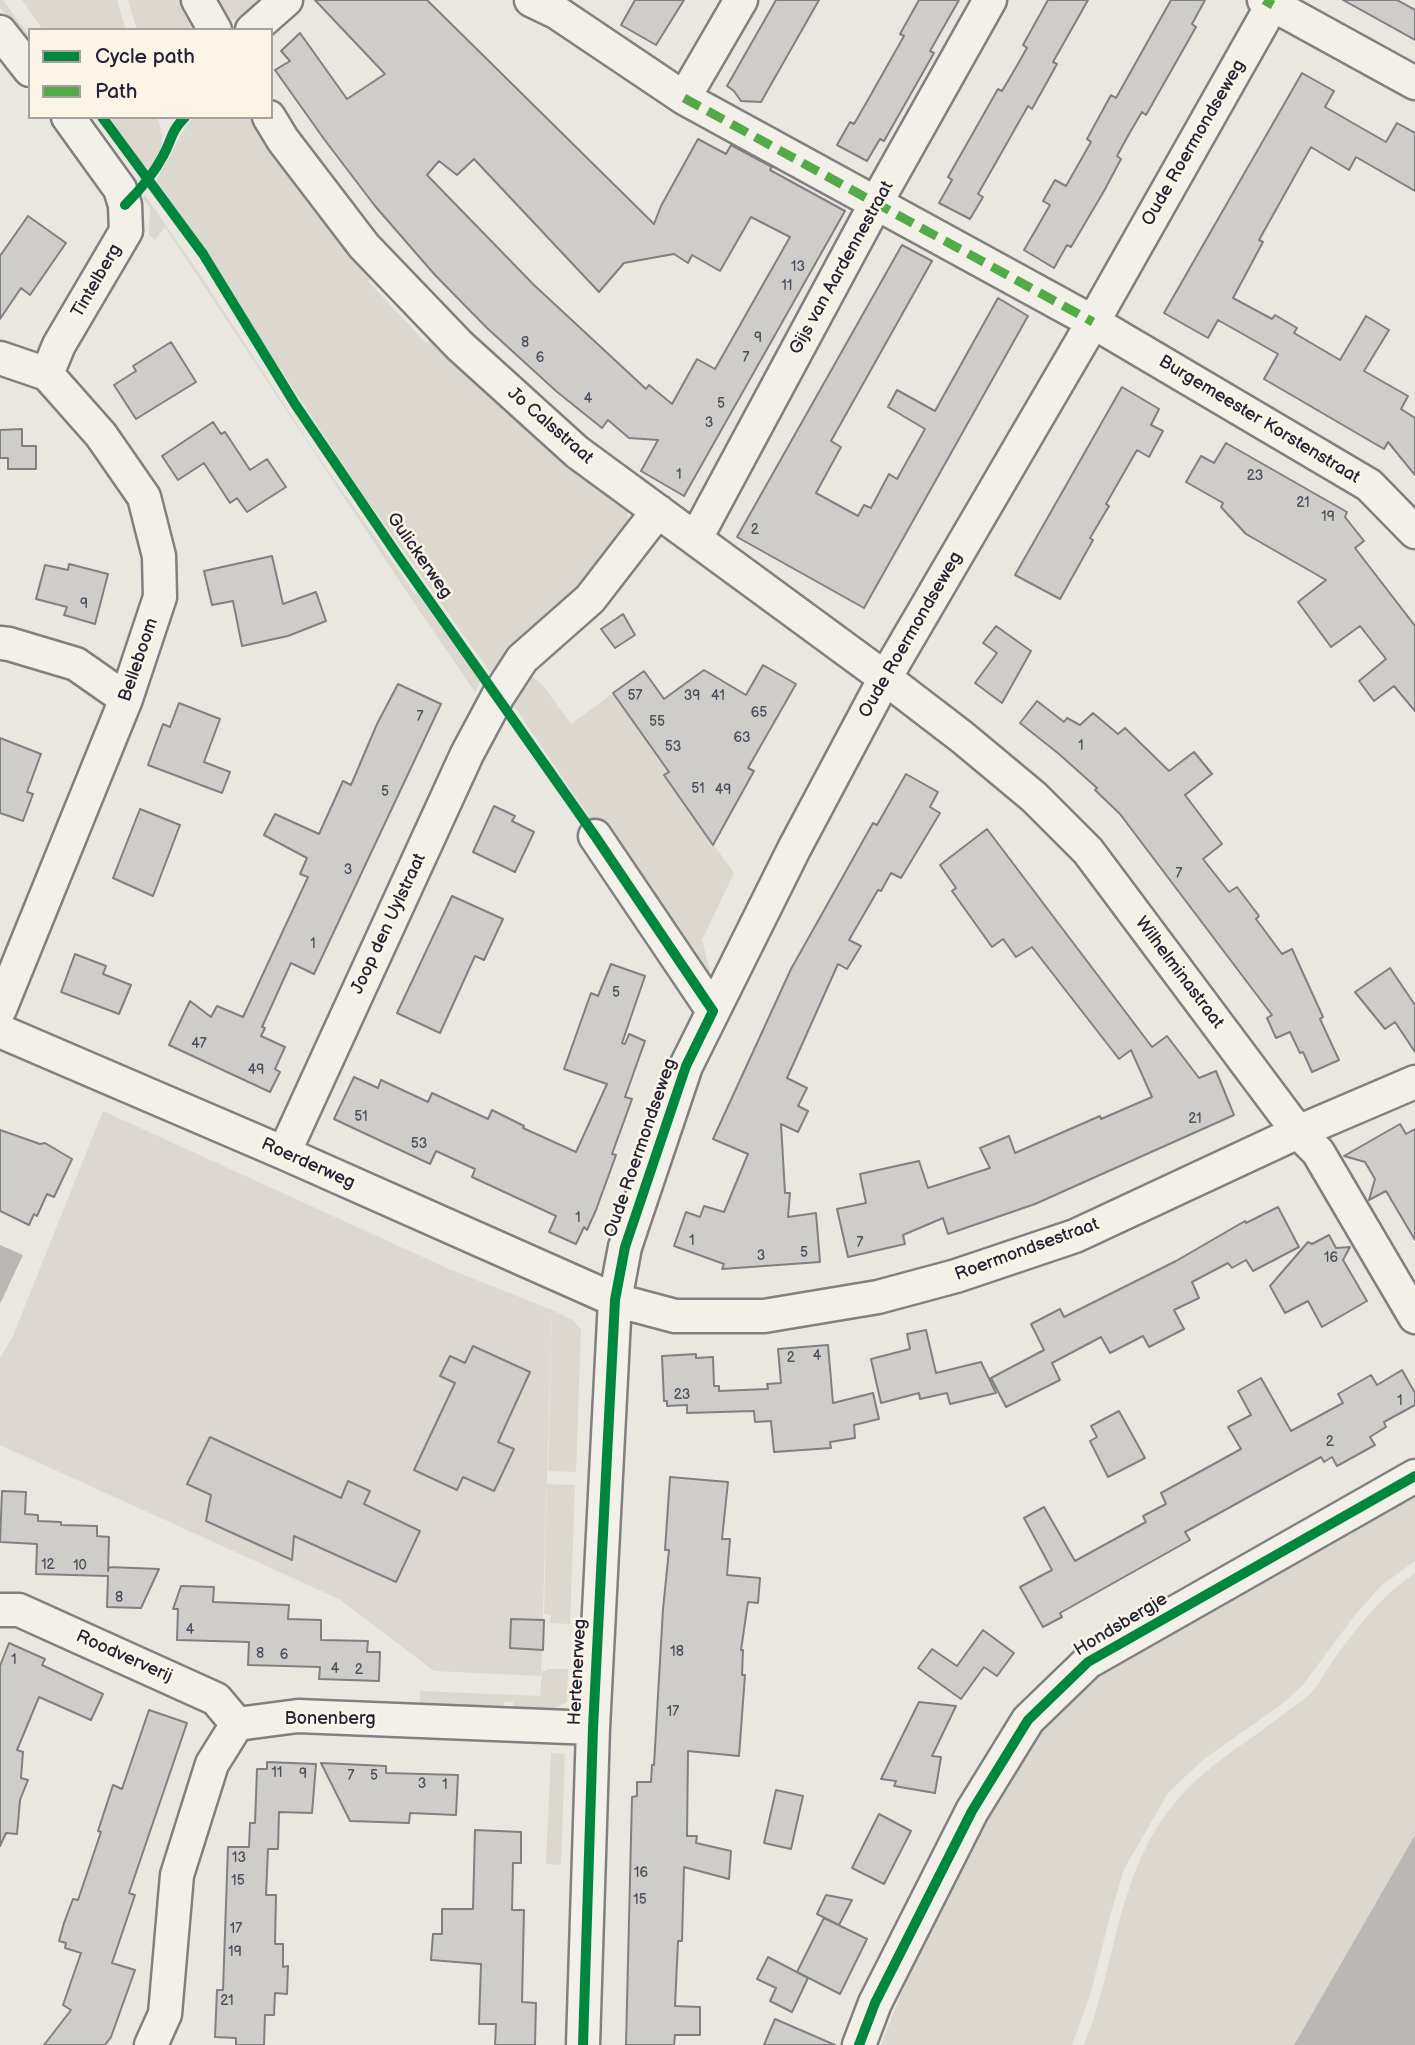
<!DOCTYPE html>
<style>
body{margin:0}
#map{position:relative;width:1415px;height:2045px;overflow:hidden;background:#eae7e0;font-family:"Balsamiq Sans",sans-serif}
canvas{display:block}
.legend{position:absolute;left:28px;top:28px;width:245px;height:91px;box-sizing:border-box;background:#fcf5e5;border:2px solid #a5a1a1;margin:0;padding:9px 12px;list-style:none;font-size:21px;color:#22223b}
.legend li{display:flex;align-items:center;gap:14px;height:35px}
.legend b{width:35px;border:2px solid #a5a1a1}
</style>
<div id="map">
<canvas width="1415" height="2045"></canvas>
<ul class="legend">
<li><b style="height:9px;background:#00873e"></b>Cycle path</li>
<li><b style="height:9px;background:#53aa46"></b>Path</li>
</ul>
</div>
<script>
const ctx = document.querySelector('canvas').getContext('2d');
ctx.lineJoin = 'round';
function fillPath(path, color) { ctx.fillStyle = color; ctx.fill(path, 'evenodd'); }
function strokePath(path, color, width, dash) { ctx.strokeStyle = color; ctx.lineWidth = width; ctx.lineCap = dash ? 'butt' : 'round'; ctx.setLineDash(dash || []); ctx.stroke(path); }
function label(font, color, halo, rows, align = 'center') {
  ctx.font = font + ' "Balsamiq Sans",sans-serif'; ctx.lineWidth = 5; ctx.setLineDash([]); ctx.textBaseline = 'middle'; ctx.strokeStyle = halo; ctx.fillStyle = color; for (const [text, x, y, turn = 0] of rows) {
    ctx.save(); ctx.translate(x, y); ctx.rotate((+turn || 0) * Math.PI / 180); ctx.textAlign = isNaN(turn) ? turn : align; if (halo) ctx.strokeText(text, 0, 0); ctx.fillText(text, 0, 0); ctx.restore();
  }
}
fillPath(new Path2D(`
 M103,1111L449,1269L552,1310L541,1676L434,1671L339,1599L0,1445V1358L13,1336Z`), '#dcd7d1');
fillPath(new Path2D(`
 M0,0H3L30,37V47L0,7Z
 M22,0H117L126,30H43Z
 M128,0H180L197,30H137Z
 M214,0H274L236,21L222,15Z
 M107,117H157C164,135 166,154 150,168L143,167Z
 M194,117H252L280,158L372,265L371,278L368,281L426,343L430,340H441L626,508L629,521L625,532L602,564L496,676L490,672L357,486L208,259L156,184C157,175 162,171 166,163C176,146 180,133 194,117Z
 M145,195L203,279L315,452L415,594L417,593L480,682L475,692L410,597L165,227L155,240L149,235L150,208L143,198Z
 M531,675L544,687L571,724L613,693L669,772L664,776L734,873L702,940L710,971L701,982L514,706Z
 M552,1310L573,1320L581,1330L576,1472L548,1471Z
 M547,1484L575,1485L570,1624L550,1623L551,1615L544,1614Z
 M1415,1495V1561L1382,1585L1355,1615L1302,1686L1282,1704L1204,1759L1168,1793L1124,1869L1110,1916L1091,1992L1072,2045H881L924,1935L1024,1744L1084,1679L1127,1651Z
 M1415,1573V1835L1294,2045H1084C1118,1961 1116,1870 1178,1799C1209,1763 1253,1739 1290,1709C1297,1704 1305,1699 1311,1693C1320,1683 1327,1669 1335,1658C1359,1625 1381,1596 1415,1573Z
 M547,1669H568L567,1702L551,1710L513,1708V1702H504V1708L420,1705V1691L540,1696L542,1671H547Z
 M551,1753L565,1754L561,1865L546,1864Z`), '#dcd8d0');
fillPath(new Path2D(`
 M0,1245L23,1255L0,1304Z
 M1415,1835V2045H1294Z`), '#bab7b5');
const building = new Path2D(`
 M315,0H427L654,224L661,206L698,139L726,154L731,145L772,167L770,170L845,211L684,496L641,471L658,440L629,438L608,420L602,428L556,391L487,328L435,275L375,206L324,139L275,70L290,61L281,51L300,33L347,99L385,74ZM474,159L599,292L624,263L657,257L674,254L688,263L692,255L720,271L751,217L790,237L715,369L697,359L672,404L649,385L646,389L534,285L427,175L439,161L457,175Z
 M635,0H684L656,45L621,25Z
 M776,0H819L761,102L741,101L734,91L727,86Z
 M919,0H959L930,51L934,53L884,141L880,139L867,161L837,145L850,122L854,124L869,98L904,36L900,34Z
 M1048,0H1088L1053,62L1057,64L1032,109L1028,106L978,194L983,197L970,219L939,203L952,180L948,177L998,89L1002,91L1015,69L1027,48L1023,45Z
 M1171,0H1205L1192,24L1196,27L1146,115L1142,112L1129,134L1117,156L1121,159L1104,191L1071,247L1067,245L1054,268L1024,250L1050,205L1043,201L1055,180L1066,186L1091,142L1087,139L1111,95L1116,98Z
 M1343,0H1397L1415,10V40Z
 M1302,73L1334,91L1325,107L1386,142L1397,123L1415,133V191L1356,157L1349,170L1311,147L1259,240L1263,242L1233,298L1272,319L1275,315L1297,328L1294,333L1340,360L1366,316L1389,330L1364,371L1408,396L1401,409L1415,418V475L1388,442L1384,449L1264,379L1278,354L1218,320L1208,338L1164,313Z
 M28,216L66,243L30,295L21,288L0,319V256Z
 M902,245L932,261L831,441L841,447L816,493L858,516L864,505L871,508L889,474L897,479L925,429L888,407L897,390L935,411L998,298L1028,316L864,608L737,537Z
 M171,342L196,382L136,419L114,385L136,371L133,366Z
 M1122,387L1159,409L1151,425L1163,431L1149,457L1137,450L1106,504L1109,506L1090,538L1093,540L1060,599L1015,575Z
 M213,422L221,434L225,432L250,470L267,459L286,487L247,512L237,498L230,503L204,463L178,480L162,456Z
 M22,429V446H36V469H8V458H0V430Z
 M1226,443L1347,512L1345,517L1364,541L1355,548L1415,626V711L1394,686L1374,701L1359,681L1386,659L1360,626L1331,647L1298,602L1326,580L1246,534L1221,507L1223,503L1186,482L1201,456L1214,463Z
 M272,556L283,604L316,592L326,621L288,636L242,646L233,601L212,605L204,571Z
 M69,564L108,574L95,624L64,615L67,607L36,599L45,565L68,570Z
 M623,614L635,635L615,648L601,629Z
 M996,626L1031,651L1002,703L975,683L997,653L983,643Z
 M763,665L796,684L748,768L754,771L713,845L664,775L669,772L613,693L644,671L664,699L704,670L746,695Z
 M398,684L441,704L314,974L291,963L262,1027L265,1028L261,1036L285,1047L275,1069L280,1072L270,1092L169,1045L190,1001L211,1017L217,1006L243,1017L308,877L300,874L307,858L264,835L275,814L319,834L343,781L351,785L377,724Z
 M1037,701L1064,722L1067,718L1080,725L1093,713L1118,734L1125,728L1169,771L1194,752L1212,774L1185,795L1222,844L1203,859L1229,892L1237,887L1259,916L1256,919L1282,954L1292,949L1323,1017L1320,1019L1339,1060L1312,1072L1303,1052L1300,1053L1290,1032L1276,1038L1267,1018L1272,1015L1120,814L1095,790L1097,788L1059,754L1020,723Z
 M179,703L220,719L204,762L230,772L222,793L148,765L163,724L170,727Z
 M0,738L41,754L27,792L33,794L23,821L0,813Z
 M906,774L938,792L930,807L940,813L901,878L891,873L881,891L878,890L849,940L861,946L847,969L838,964L787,1078L807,1088L798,1106L808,1111L798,1132L781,1124L785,1193H790L788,1217L816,1213L820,1262L722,1269L724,1264L674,1246L686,1212L700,1217L704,1206L724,1212L748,1154L713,1139L791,969L873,823L877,825Z
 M494,806L515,816L512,821L534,832L515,872L473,852Z
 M140,809L180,825L153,896L113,878Z
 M987,829L1152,1047L1167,1036L1199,1078L1216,1071L1234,1115L1035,1204L948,1234L943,1218L903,1235L905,1244L848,1257L837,1209L866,1203L860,1174L919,1161L928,1188L990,1168L980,1148L1009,1136L1015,1153L1100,1116L1101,1119L1152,1097L1131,1050L1119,1059L1032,947L1016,957L1003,939L992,947L952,891L956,888L940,865Z
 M452,896L503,919L484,960L475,956L440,1033L397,1013Z
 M75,954L106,966L103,974L131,985L119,1014L61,992Z
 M611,964L645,976L622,1043L625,1044L629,1034L645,1041L625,1097L632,1099L612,1154L616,1155L596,1210L587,1230L584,1227L576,1244L549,1232L556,1216L472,1177L475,1169L436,1151L430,1164L334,1119L354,1077L378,1088L381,1080L428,1102L432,1093L488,1119L492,1110L524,1126L523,1128L576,1152L607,1084L564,1069L591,993L598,996Z
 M1390,968L1415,1005V1052L1395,1022L1385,1029L1355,992Z
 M1400,1124L1406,1134L1415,1129V1240L1386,1191L1369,1200L1375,1179L1365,1162L1344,1156Z
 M0,1130L40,1144L45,1143L72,1159L54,1197L47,1194L37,1216L34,1214L29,1225L0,1211Z
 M1278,1207L1299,1247L1253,1271L1246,1260L1232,1268L1228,1263L1192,1282L1199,1298L1174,1310L1184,1329L1149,1347L1143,1336L1110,1353L1101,1337L1052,1363L1060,1380L1006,1407L991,1378L1044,1350L1031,1324L1060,1309L1064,1317L1176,1261L1245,1221L1246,1223Z
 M1329,1235L1336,1248L1350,1247L1343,1260L1367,1301L1322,1327L1308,1301L1285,1313L1270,1286L1308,1242L1312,1244Z
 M926,1330L936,1373L981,1362L996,1393L950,1404L947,1393L920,1399L919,1393L881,1403L871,1359L910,1349L907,1334Z
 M828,1345L833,1403L873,1393L879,1419L854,1425L855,1438L830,1442L831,1448L774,1452L771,1421L755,1422L754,1411L687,1413V1405L667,1406V1401H664L662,1356L696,1354V1358L713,1357L714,1386H719V1391L768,1389L767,1384L781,1383L778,1349Z
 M473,1346L530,1372L498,1442L514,1449L494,1491L463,1477L457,1490L414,1470L455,1383L440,1376L450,1356L465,1363Z
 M1402,1370L1415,1393V1405L1384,1422L1386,1427L1370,1437L1375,1445L1337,1466L1332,1457L1324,1462L1321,1457L1185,1532L1190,1540L1060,1613L1062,1617L1043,1627L1020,1587L1052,1570L1024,1518L1044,1507L1075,1561L1146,1522L1143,1516L1166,1504L1161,1493L1241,1449L1228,1427L1251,1415L1238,1391L1261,1378L1291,1431L1343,1403L1338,1394L1371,1375L1377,1385Z
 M1119,1411L1145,1458L1108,1477L1090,1441L1097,1437L1091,1426Z
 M210,1437L341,1498L348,1481L370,1491L364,1504L420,1531L396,1582L294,1536L292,1560L206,1521L211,1495L187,1484Z
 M670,1477L728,1482L722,1539H730L727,1575L760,1578L758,1603L748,1602L741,1650H743L742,1675H745L739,1756L688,1751L687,1836H697L696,1843L731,1851L729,1879L684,1867L682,1941H678L675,2006L700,2007V2035H675L674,2045H626L632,1797L637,1796V1782H651L652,1765H654L663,1609L669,1550H665Z
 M2,1491L26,1492L25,1514L38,1515V1521L61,1522V1525L97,1526V1536L109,1537L108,1571L109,1567L159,1569L141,1608L107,1607L108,1576L36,1574L37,1544L0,1542Z
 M181,1586L214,1587L213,1602L289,1605L288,1619L321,1620V1640L368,1641L367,1652H380L379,1681L319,1679L320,1667L248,1665L249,1642L177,1640L178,1609H173Z
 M511,1619L544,1620L543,1650L510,1648Z
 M983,1630L1014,1653L997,1676L984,1667L961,1699L918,1668L932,1649L957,1666Z
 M9,1643L45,1659L42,1665L103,1694L91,1720L39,1697L17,1750L23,1752L21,1778L28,1780L20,1800L17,1834L6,1833L0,1846V1666Z
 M919,1702L956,1706L932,1756L941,1757L935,1793L894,1786L896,1781L881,1779Z
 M149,1710L187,1723L129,1893L135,1895L112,1963L135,1970L111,2037L105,2045H44L71,2010L63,2005L81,1953L65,1948L66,1943L59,1941L64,1923L73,1899L78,1900L101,1832L98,1831L113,1785L122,1789Z
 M267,1762L316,1764L312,1813L279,1812L278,1849H268L266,1895H276L275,1944H283V1967L288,1966L287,1994L275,1993L274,2015H265L264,2045H236V2038L215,2037L217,1990H223L228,1847H249L250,1823H255L257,1769H267Z
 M321,1763L386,1766V1773L458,1775L456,1815L410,1813L409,1823L350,1821Z
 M776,1790L803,1796L791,1849L764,1843Z
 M879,1814L911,1831L884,1884L852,1868Z
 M475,1830L521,1832V1863H513L512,1910H524L522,2002L536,2003L535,2045H495L496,2024H479L481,1964L431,1960L433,1934H442V1909H473Z
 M826,1895L852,1900L839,1925L817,1914Z
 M824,1918L867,1939L840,1994L797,1972Z
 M768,1957L808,1978L792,2012L770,2001L776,1988L757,1979Z
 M775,2019L835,2045H764Z`);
fillPath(building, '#cfcdc9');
strokePath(building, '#807f81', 2);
const minor = new Path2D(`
 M198,0L215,30
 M531,0L556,12L684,98L741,0
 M1264,0L1415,83
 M252,30L286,0
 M0,32L30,70
 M684,98L1093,322L1369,485L1415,532
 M269,117L283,140L364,246L460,346L577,452L885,678L962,737L1034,797L1088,851L1298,1132L1318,1152L1415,1317
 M0,358L47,374L101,435L144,497L159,556L160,597L126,699L0,1009
 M47,374L59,345L126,231L125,205L120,189L68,117
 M696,538L876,203L990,0
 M0,643L9,644L76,664L126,699
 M595,836L713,1011
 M0,1031L284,1153L615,1300L675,1316H764L878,1297L956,1276L1075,1236L1298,1132L1415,1082
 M284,1153L467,754L498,696L522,659L590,599L658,511
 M0,1610H19L216,1699L237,1724
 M151,2045L165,2014L177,1875L212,1764L237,1724L298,1716L593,1728
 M583,2045L593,1728L615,1300L625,1247L686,1066L794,849L885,678L1093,322L1275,0
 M859,2045L875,2003L972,1811L1028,1720L1088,1662L1415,1476`);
strokePath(minor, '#807f81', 37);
strokePath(minor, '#f3f0ea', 32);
strokePath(new Path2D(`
 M1264,0L1273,5
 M684,98L1093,322`), '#53aa46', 9, [18, 9]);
strokePath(new Path2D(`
 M102,117L203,254L295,404L398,556L595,836L713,1011L686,1066L625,1247L615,1300L593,1728L583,2045
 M125,205C141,189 153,175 163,156C173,138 169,134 185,117
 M859,2045L875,2003L972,1811L1028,1720L1088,1662L1415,1476`), '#00873e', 10);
label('14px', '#4d4d5e', null, [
 ["13",798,267],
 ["11",787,286],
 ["9",758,338],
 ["8",525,343],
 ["6",540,358],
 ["7",746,358],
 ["4",588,399],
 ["5",721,404],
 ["3",709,423],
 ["1",679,475],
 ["23",1255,476],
 ["21",1303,503],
 ["19",1328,517],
 ["2",755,530],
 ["9",84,604],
 ["57",635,696],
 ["39",692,696],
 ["41",718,696],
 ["65",759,713],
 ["7",420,717],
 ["55",657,722],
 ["63",742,738],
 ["1",1081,746],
 ["53",673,747],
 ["51",698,789],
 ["49",723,790],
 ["5",385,792],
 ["3",348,870],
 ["7",1179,874],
 ["1",313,944],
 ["5",616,993],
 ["47",199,1044],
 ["49",256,1070],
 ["51",361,1117],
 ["21",1195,1119],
 ["53",419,1144],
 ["1",578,1218],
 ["1",692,1241],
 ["7",860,1243],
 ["5",804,1253],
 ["3",761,1256],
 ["16",1331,1258],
 ["4",817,1356],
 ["2",791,1358],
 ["23",682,1395],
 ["1",1400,1401],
 ["2",1330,1442],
 ["12",48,1565],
 ["10",80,1566],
 ["8",119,1598],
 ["4",190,1630],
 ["18",677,1652],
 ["8",260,1654],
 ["6",284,1655],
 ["1",14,1660],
 ["4",335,1669],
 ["2",359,1670],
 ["17",673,1712],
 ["11",277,1773],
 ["9",303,1774],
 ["7",351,1776],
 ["5",374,1776],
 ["3",422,1784],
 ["1",445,1785],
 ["13",239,1858],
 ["16",641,1873],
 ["15",238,1881],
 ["15",640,1900],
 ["17",236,1929],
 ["19",235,1952],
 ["21",227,2001]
]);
label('18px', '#22223b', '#fcf5e5', [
 ["Oude Roermondseweg",1194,143,-60],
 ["Gijs van Aardennestraat",842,268,-61],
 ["Tintelberg",97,281,-60],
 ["Burgemeester Korstenstraat",1259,420,31],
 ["Jo Calsstraat",550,426,41],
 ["Gulickerweg",419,556,55],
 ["Oude Roermondseweg",911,635,-60],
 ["Belleboom",139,660,-71],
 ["Joop den Uylstraat",389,924,-65],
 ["Wilhelminastraat",1179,973,53],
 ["Oude Roermondseweg",641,1148,-71],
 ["Roerderweg",308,1164,24],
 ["Roermondsestraat",1027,1250,-20],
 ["Hondsbergje",1121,1625,-31],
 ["Roodververij",124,1657,24],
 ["Hertenerweg",578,1672,-87],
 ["Bonenberg",330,1719]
]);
</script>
